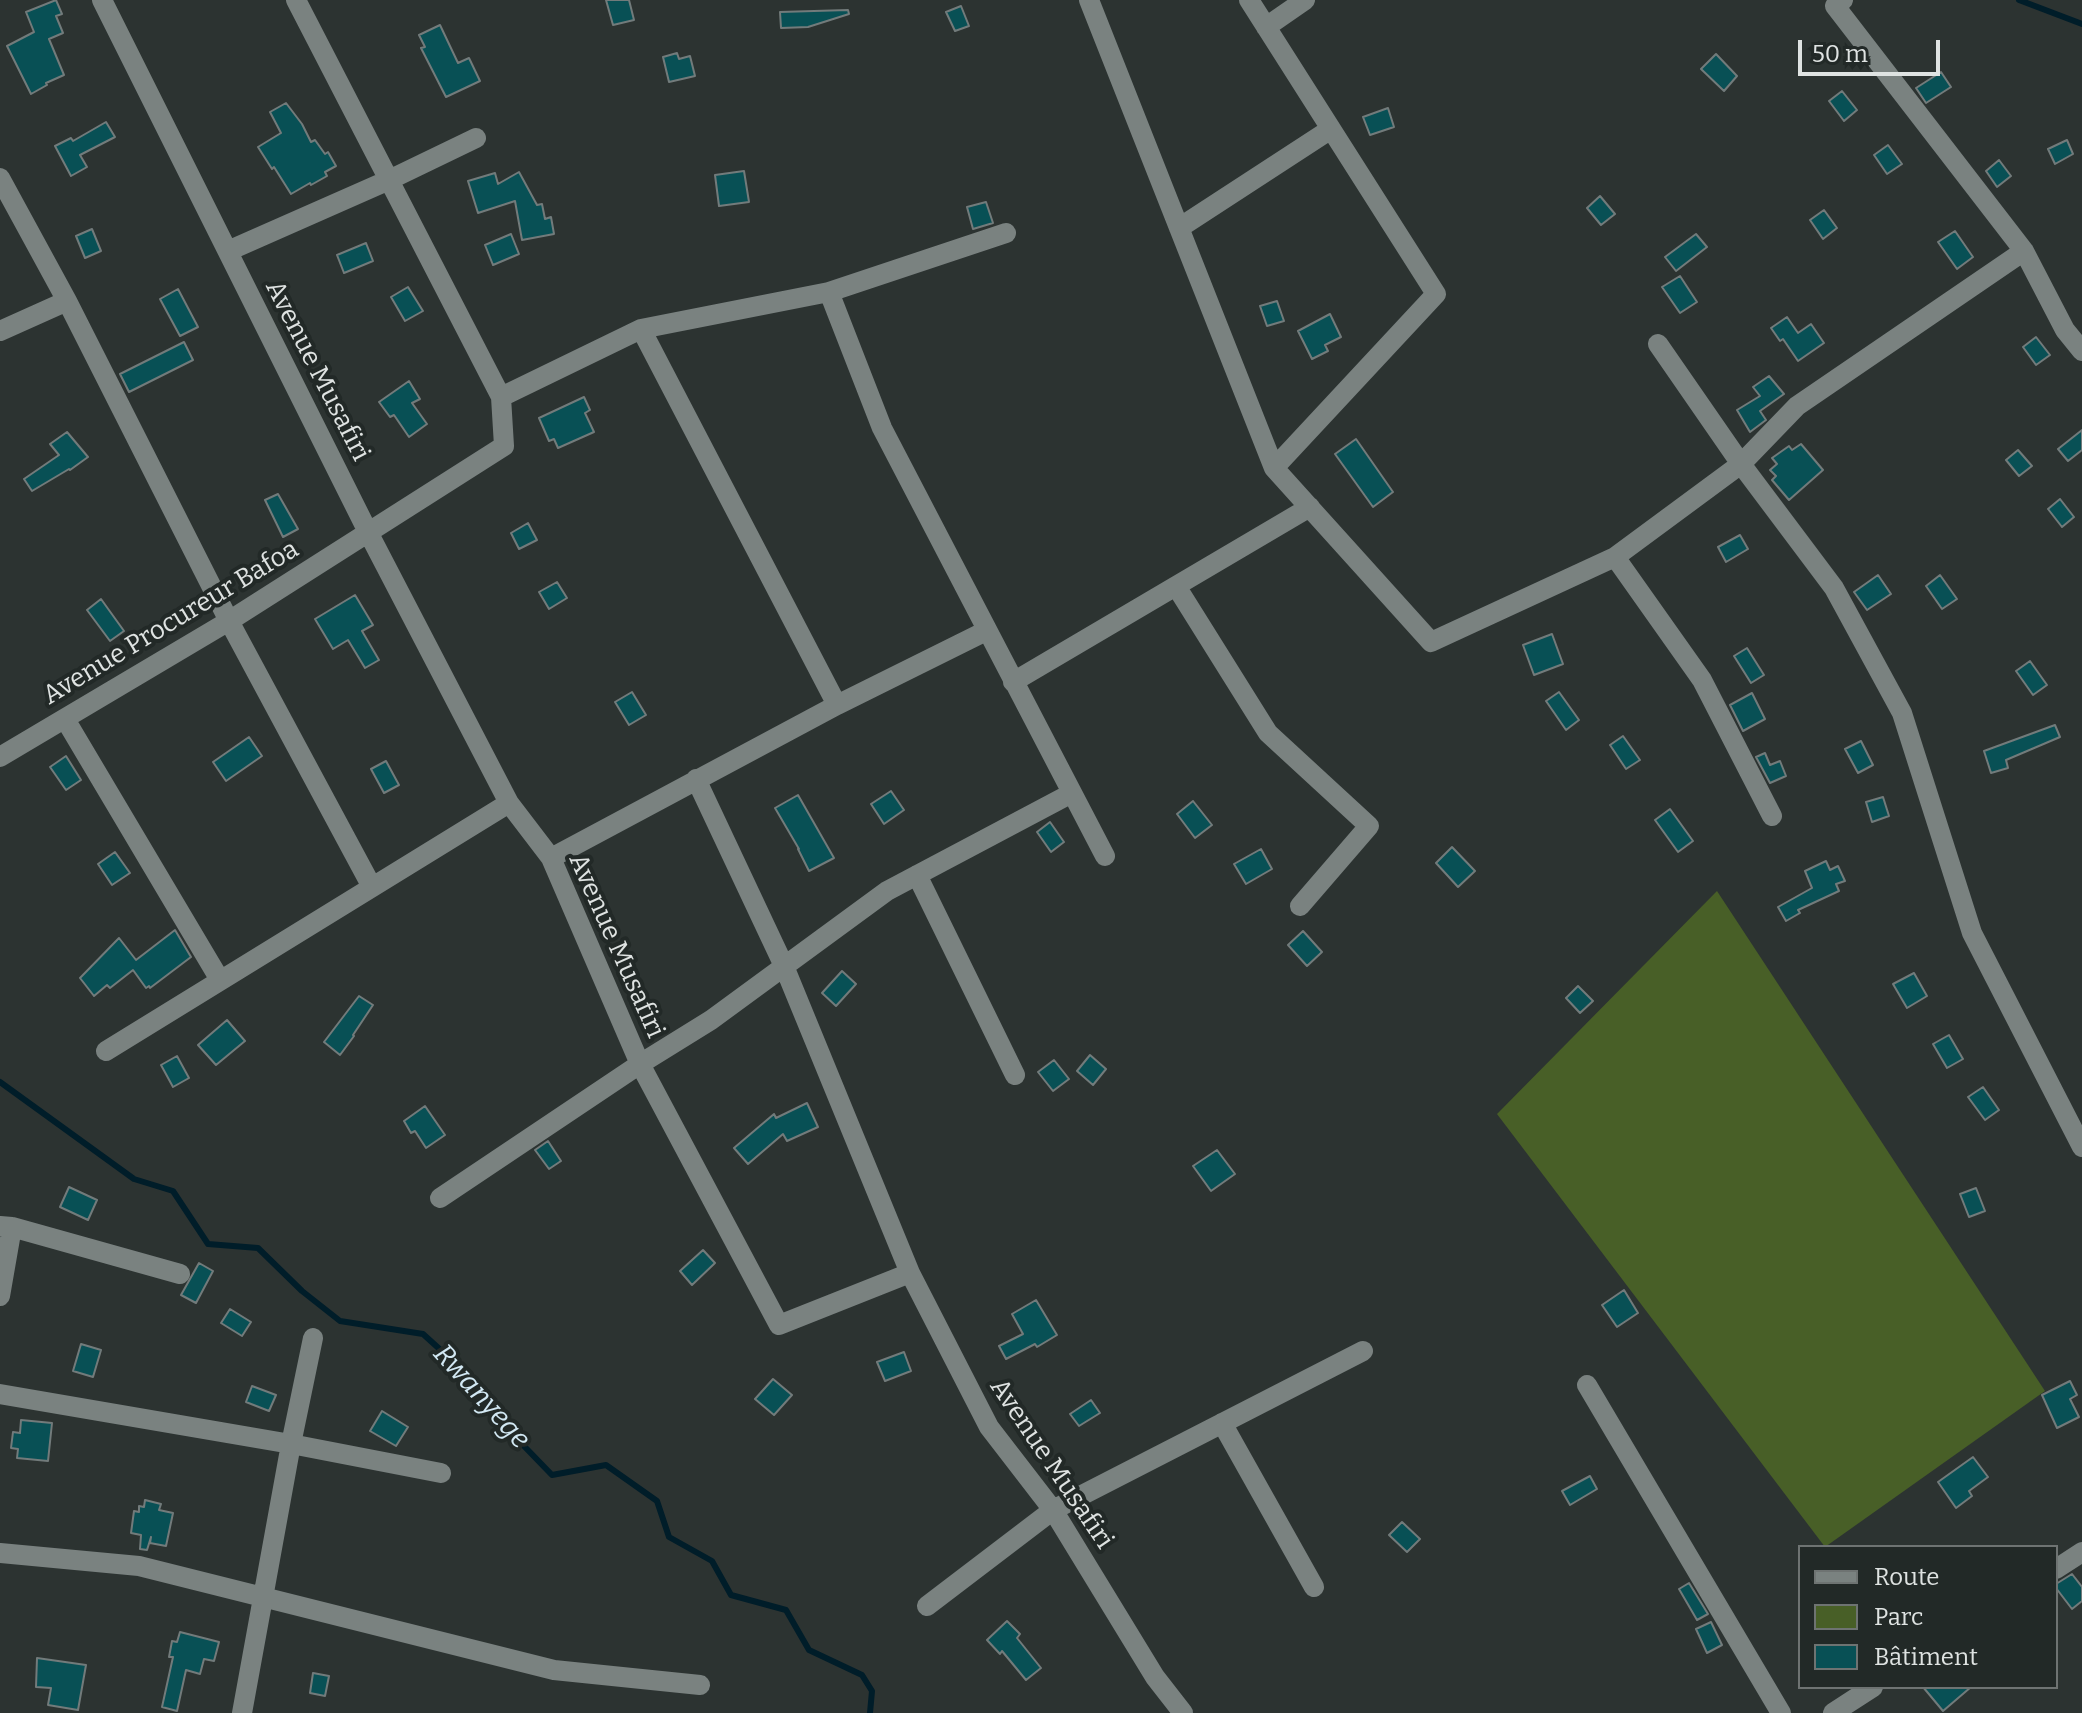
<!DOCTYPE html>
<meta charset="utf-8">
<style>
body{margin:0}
#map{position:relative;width:2082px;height:1713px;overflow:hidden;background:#2c3331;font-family:Bitter,serif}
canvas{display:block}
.legend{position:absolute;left:1798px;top:1545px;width:260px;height:144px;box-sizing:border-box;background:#222927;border:2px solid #6e7372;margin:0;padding:10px 14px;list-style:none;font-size:24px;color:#dfe3e2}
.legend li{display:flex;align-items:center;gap:16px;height:40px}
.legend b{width:40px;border:2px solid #6e7372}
.scale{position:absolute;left:1798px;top:40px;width:142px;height:36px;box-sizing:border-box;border:4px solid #dfe3e2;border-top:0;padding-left:10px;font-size:24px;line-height:28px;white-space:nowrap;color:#dfe3e2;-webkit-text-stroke:6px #222927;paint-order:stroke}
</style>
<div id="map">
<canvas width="2082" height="1713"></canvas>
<ul class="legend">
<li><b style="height:10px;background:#7a8280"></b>Route</li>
<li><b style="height:22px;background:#485f27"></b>Parc</li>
<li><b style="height:22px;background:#085055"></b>Bâtiment</li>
</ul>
<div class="scale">50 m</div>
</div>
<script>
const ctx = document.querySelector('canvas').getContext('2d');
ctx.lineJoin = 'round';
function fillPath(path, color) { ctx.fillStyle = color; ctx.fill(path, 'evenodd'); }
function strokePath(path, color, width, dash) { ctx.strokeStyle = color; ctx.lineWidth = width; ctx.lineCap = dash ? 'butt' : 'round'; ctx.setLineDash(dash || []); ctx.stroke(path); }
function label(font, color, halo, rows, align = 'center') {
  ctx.font = font + ' Bitter,serif'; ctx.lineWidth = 8; ctx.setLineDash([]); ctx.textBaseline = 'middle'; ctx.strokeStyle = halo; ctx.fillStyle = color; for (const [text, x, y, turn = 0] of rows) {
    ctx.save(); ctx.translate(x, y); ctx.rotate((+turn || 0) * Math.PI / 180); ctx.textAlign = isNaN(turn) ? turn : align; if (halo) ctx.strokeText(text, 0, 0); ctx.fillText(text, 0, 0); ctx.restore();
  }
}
fillPath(new Path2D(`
 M1717,891L2045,1391L1825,1547L1497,1114Z`), '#485f27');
strokePath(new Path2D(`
 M2019,0L2082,24
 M0,1082L134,1179L173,1191L208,1244L258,1248L302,1291L340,1321L423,1334L466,1373L494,1415L552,1475L606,1465L657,1501L669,1537L712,1561L731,1595L786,1610L809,1650L862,1675L872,1691L870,1713`), '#001d29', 6);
const building = new Path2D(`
 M56,0L62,14L56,16L63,33L49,39L64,75L46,83L47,85L31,94L7,46L34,32L26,12Z
 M606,0H629L634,20L613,25Z
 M961,6L969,26L955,31L946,12Z
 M848,10L849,14L808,27L781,28L780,12Z
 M440,25L458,63L469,58L480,81L446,97L421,48L425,47L419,35Z
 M677,53L679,59L690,56L695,76L669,82L663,57Z
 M1716,54L1737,76L1724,91L1701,69Z
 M1941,72L1951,87L1926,103L1916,88Z
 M1842,91L1857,110L1844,121L1829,101Z
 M286,103L302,124L311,142L315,140L325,154L328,152L336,166L325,172L327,176L311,185L310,183L291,194L274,167L272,169L258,147L281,133L270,112Z
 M1388,108L1394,127L1370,135L1363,117Z
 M106,122L115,137L80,155L87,167L71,176L55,146L71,138L73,141Z
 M2067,140L2073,154L2055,164L2048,149Z
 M1888,145L1902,164L1887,174L1874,155Z
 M1999,160L2011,176L1997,187L1986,171Z
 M744,171L749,202L719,206L715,175Z
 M519,172L537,205L542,204L545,219L551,217L554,234L522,240L515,201L478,213L468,181L495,173L498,184Z
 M1600,196L1615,214L1601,225L1587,208Z
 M986,202L993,223L973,229L967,207Z
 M1824,210L1837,228L1823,239L1810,220Z
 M92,229L101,251L85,258L76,236Z
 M1955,231L1973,257L1957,269L1938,242Z
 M511,234L519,254L493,265L485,245Z
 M1696,234L1707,247L1676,271L1665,257Z
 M366,243L373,261L344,273L337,255Z
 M1680,276L1697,302L1680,313L1662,287Z
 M408,287L423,311L405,321L391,297Z
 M178,289L198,327L180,336L160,299Z
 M1277,301L1284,321L1267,326L1260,306Z
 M1330,314L1341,337L1325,345L1328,351L1312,359L1298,331Z
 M1787,317L1798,333L1811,324L1824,343L1798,361L1783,339L1780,341L1771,328Z
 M2036,337L2050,355L2036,365L2023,347Z
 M184,342L193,360L129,392L120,374Z
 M1769,376L1784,394L1760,411L1766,420L1750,432L1737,410L1760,396L1753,387Z
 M409,381L420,399L412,403L427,424L409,437L394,415L390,417L379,402Z
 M584,397L590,410L585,413L594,432L558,448L554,439L549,441L539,418Z
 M2082,430V450L2068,461L2058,449Z
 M67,432L88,457L70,470L69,469L32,491L24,479L59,455L50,444Z
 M1356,439L1393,492L1373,507L1335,454Z
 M1801,444L1823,470L1789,500L1772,480L1776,476L1770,470L1777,464L1772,458L1789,446L1792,450Z
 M2018,450L2032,466L2019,476L2006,460Z
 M278,494L298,529L283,537L265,500Z
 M2060,499L2074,517L2062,527L2048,509Z
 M528,523L537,540L519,549L511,533Z
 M1740,535L1748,549L1726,562L1718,547Z
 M1878,575L1891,594L1867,610L1854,592Z
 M1940,575L1957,599L1942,609L1926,586Z
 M557,582L567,598L549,609L539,592Z
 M355,595L373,625L362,631L379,660L365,668L348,640L333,649L315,619Z
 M101,599L124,631L110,641L87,610Z
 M1552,634L1563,664L1534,675L1523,645Z
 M1747,648L1764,675L1751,683L1734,656Z
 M2030,661L2047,685L2033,695L2016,671Z
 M632,692L646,715L629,725L615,702Z
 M1559,692L1579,720L1566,730L1546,701Z
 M1752,693L1765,719L1743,731L1730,705Z
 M2055,725L2060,737L2006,760L2008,768L1991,773L1984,751Z
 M1623,736L1640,760L1626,769L1610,745Z
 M249,737L262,756L226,781L213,762Z
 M1861,741L1873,765L1858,773L1845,749Z
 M1765,753L1770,765L1780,761L1786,776L1770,783L1756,757Z
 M66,756L81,780L66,790L50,767Z
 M386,761L399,785L384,793L371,769Z
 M891,791L904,810L884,824L871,804Z
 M798,795L834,858L809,871L798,849H799L775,808Z
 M1883,797L1889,816L1872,822L1866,802Z
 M1193,801L1212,825L1195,838L1177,814Z
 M1670,809L1693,841L1678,852L1655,820Z
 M1050,822L1064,842L1051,852L1037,832Z
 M1452,847L1475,871L1458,887L1436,863Z
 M1261,849L1272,869L1246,884L1234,864Z
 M115,852L130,873L112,885L98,864Z
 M1826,861L1830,870L1838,866L1845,881L1836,884L1839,891L1798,910L1800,913L1786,921L1778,907L1812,888L1805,871Z
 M175,930L191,957L150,988L149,986L146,988L133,970L110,988L107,985L94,996L80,978L119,938L136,960Z
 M1303,931L1322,952L1307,966L1288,945Z
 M842,971L856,984L836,1006L822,993Z
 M1914,973L1927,996L1907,1008L1893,984Z
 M1578,986L1593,1001L1580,1013L1566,998Z
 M359,996L373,1005L353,1035L354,1036L340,1055L324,1042Z
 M227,1020L245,1041L216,1065L198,1045Z
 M1949,1035L1963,1059L1947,1068L1933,1044Z
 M1090,1055L1106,1069L1093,1085L1077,1071Z
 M177,1056L189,1078L173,1087L161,1065Z
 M1054,1060L1069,1079L1053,1091L1038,1072Z
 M1983,1087L1999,1110L1985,1120L1968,1097Z
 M807,1103L818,1127L787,1141L783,1134L748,1164L734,1148L774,1114L776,1118Z
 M425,1106L445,1135L426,1148L415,1131L411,1133L404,1121Z
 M548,1141L561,1161L549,1169L535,1150Z
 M1217,1150L1235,1174L1211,1191L1193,1166Z
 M69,1187L97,1200L88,1220L60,1207Z
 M1976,1188L1985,1211L1969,1217L1960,1194Z
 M703,1250L715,1263L692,1285L680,1271Z
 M199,1263L213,1271L196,1303L181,1295Z
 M1624,1290L1638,1313L1617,1327L1602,1305Z
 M1036,1300L1057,1335L1037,1347L1035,1344L1006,1359L999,1346L1023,1334L1012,1314Z
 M230,1309L251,1322L242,1336L221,1323Z
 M81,1344L101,1350L93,1377L73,1371Z
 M904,1352L911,1371L885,1381L877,1362Z
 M773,1379L792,1395L774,1415L755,1399Z
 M2070,1381L2077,1395L2070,1399L2079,1417L2057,1428L2042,1395Z
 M252,1386L276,1395L269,1411L246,1402Z
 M1091,1400L1100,1413L1079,1426L1070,1414Z
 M382,1411L408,1427L396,1446L370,1431Z
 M21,1420L52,1423L48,1461L17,1458L18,1449L11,1448L13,1432L20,1433Z
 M1973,1457L1988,1477L1969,1491L1972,1496L1956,1508L1938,1482Z
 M1590,1476L1597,1489L1570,1505L1562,1491Z
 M145,1500L161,1504L159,1510L173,1513L166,1546L150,1543L151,1537L147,1550L140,1549L141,1535L131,1533L134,1511L139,1512V1506L144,1507Z
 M1402,1522L1420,1539L1407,1552L1389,1535Z
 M2072,1574L2082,1587V1601L2072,1609L2056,1588V1584Z
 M1689,1583L1708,1614L1697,1620L1679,1589Z
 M1007,1621L1020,1634L1017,1638L1041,1668L1026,1680L1002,1651L1000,1654L987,1640Z
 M1711,1622L1722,1645L1707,1653L1696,1629Z
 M180,1632L219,1642L214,1661L204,1659L200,1674L186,1670L177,1711L162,1707L173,1657H169L172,1641L177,1642Z
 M37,1658L86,1665L78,1710L48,1705L51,1688L36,1687Z
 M313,1673L329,1676L325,1696L310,1693Z
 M1923,1687H1971L1943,1711Z`);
fillPath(building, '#085055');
strokePath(building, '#727b7b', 2);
strokePath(new Path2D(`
 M102,0L368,532L509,803L551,858L640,1064L779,1325L910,1273L989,1427L1053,1510L1155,1677L1183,1713
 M296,0L501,397
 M1089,0L1274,468L1431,642L1615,557L1741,464L1797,406L2024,251
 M1249,0L1436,294L1274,468
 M1843,0L1835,6L2024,251L2065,330L2082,351
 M1266,27L1305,0
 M0,178L67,301L229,621L372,887
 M1179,228L1331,129
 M228,251L389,180L476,138
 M829,292L882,428L1105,856
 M641,329L837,705
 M0,331L67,301
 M1658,344L1741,464L1834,588L1902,713L1972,933L2082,1147
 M1615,557L1702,680L1772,816
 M1176,586L1268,733L1369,826L1300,906
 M1013,682L1310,507
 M65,719L220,980
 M0,757L229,621L504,446L501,397L641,329L829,292L1006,233
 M696,779L784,966L910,1273
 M551,858L837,705L986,631
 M917,875L1015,1075
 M106,1051L509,803
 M440,1198L640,1064L711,1020L887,891L1072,793
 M0,1226L12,1227L180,1274
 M0,1296L12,1227
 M1587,1385L1781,1713
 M0,1394L291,1444L441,1473
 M1222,1423L1314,1587
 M0,1553L139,1566L554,1670L700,1685
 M2056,1569L2082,1552
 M927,1606L1053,1510L1363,1351
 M242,1713L291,1444L313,1338
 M1833,1713L1873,1687`), '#7a8280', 20);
label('26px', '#dfe3e2', '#222927', [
 ["Avenue Musafiri",317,371,63],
 ["Avenue Procureur Bafoa",171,623,-31],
 ["Avenue Musafiri",616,946,66],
 ["Avenue Musafiri",1051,1464,56]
]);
label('italic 28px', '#d2e8f3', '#222927', [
 ["Rwanyege",481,1397,48]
]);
</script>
